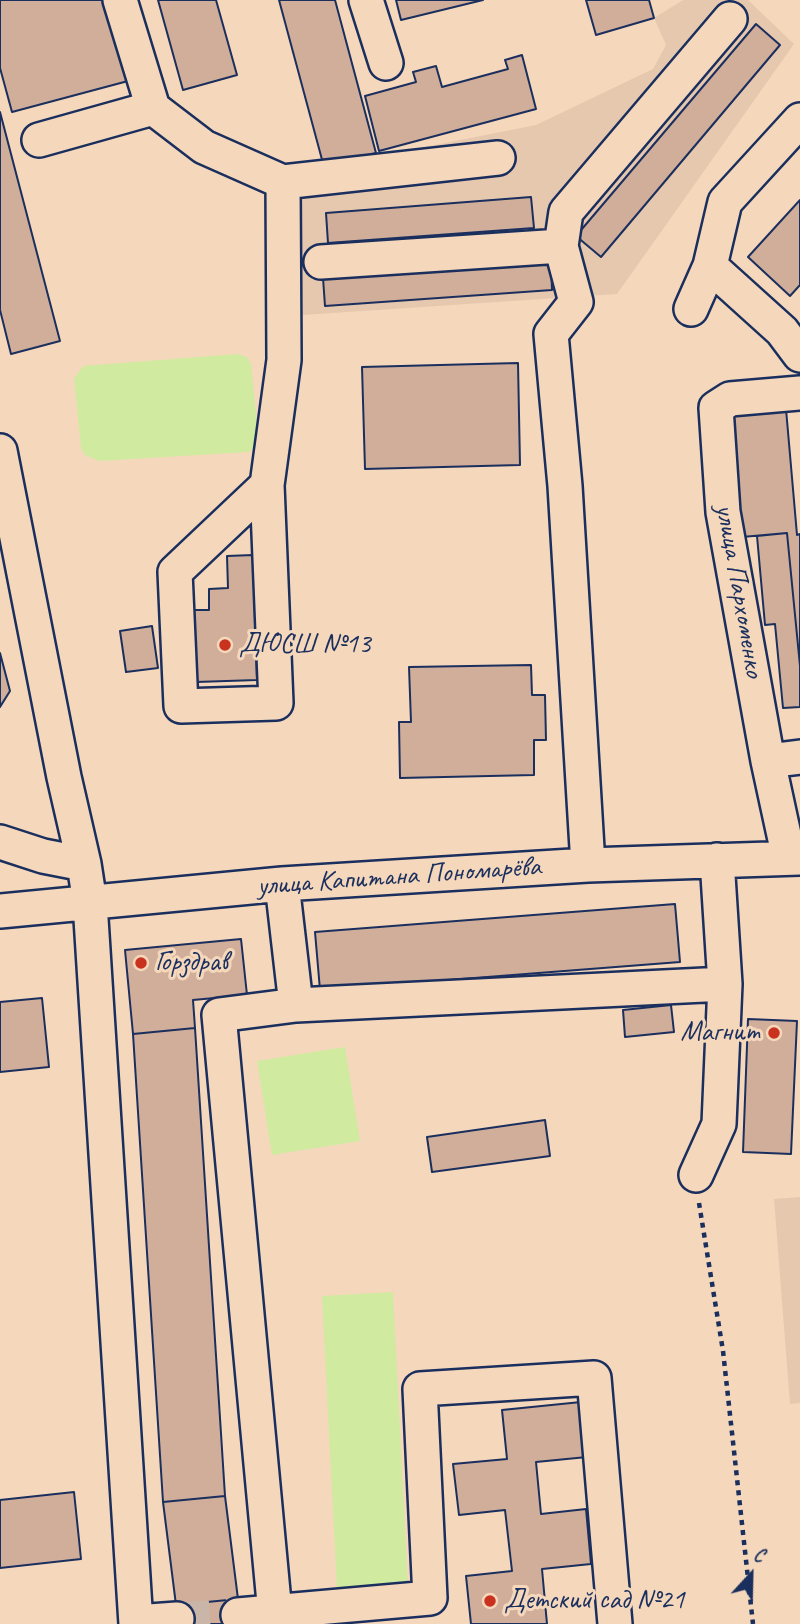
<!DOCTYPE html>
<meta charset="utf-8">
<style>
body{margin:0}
#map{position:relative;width:800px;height:1624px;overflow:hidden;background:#f5d8bb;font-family:Caveat,sans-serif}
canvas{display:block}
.north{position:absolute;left:716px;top:1540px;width:70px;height:70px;-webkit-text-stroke:5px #f5d8bb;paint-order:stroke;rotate:22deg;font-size:19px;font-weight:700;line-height:28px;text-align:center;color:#1b2f5e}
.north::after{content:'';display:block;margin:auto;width:24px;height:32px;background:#1b2f5e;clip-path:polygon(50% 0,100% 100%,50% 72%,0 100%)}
</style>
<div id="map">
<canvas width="800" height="1624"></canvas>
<div class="north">С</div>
</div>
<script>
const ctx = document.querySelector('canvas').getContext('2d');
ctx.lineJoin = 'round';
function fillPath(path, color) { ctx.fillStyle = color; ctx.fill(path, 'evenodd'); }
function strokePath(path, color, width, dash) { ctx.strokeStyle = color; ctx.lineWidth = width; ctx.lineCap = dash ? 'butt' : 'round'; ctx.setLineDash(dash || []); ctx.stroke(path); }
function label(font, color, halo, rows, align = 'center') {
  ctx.font = font + ' Caveat,sans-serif'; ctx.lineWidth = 6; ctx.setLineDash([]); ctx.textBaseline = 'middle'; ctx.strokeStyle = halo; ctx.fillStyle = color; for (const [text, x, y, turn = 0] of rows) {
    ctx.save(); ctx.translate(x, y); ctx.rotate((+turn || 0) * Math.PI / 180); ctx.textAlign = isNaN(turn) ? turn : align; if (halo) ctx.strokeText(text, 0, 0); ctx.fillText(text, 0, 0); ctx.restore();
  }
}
fillPath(new Path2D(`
 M683,0H748L794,44L617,294L303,315L299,191L324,167L536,125L653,69L666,45L654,18Z
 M800,1197V1403L790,1404L774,1199Z`), '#e6c8af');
fillPath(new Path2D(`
 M237,354L247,357L251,364L258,433L255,447L248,452L99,461L85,455L81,448L74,379L83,366Z
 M345,1047L360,1141L272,1155L257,1061Z
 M393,1292L408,1587L337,1590L322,1296Z`), '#d0eaa0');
const building = new Path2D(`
 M0,0H107L128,81L12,112L0,68Z
 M158,0H216L237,75L183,90Z
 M279,0H335L376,153L324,167Z
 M396,0H483L401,20Z
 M586,0H649L654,18L596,35Z
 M756,24L780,45L601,257L576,236Z
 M522,55L536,109L379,151L365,96L416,82L413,72L436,66L442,87L508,69L505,60Z
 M0,112L60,341L11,354L0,310Z
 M531,197L534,228L328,243L326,213Z
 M800,200V285L790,296L748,257Z
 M551,262L552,290L325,306L323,278Z
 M518,363L520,465L365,469L362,367Z
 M786,409L797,535L800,534V666L787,533L742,537L730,414Z
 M787,533L800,666V707L783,708L775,624L765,625L757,536Z
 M253,555L257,680L196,682L193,610H209V589L228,588L227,556Z
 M152,626L158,668L126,672L120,631Z
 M0,653L10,691L0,707Z
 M531,665L532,695H545L546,740H534V775L400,778L399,722H411L409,667Z
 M675,904L680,962L320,990L315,932Z
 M241,939L247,995L193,1000L195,1028L133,1034L125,950Z
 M42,998L49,1067L0,1072V1002Z
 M671,1005L674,1032L625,1037L623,1010Z
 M748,1019L797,1021L791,1154L743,1152Z
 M195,1028L225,1496L163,1502L133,1034Z
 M545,1120L550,1156L432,1172L427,1137Z
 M581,1402L587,1457L536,1462L541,1514L586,1509L591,1564L542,1569L547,1624H471L466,1576L512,1571L505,1510L459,1515L453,1464L507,1459L502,1410Z
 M74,1492L81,1559L0,1568V1500Z
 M225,1496L238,1599L176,1605L163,1502Z
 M238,1599L239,1624H177L176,1605Z`);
fillPath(building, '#d1ae99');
strokePath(building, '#1b2f5e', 2);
strokePath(new Path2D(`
 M177,1619L238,1615`), '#c9b6a8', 33, [33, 17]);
const minor = new Path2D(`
 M366,0L386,63
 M153,108L204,147L283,182L284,360L267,485L276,703L181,706L175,572L267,485
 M800,120L725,202L710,266L782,331L800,355
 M39,140L153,108L120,0
 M283,182L498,158
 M561,246L576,302L551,334L565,486L588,865
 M321,262L561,246L566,212L730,19
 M691,309L710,266
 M0,451L64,777L84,864L90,903L136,1624
 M768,761L800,757
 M0,842L43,856L84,864
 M789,858L768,761L723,512L716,408L730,399L800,393
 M282,884L296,1005
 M0,911L282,884L588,865L800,858
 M696,1175L719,1124L725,984
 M238,1615L430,1598L420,1389L594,1378L615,1624
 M136,1622L177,1619
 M276,1624L219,1015L296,1005L725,984L717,860`);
strokePath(minor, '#1b2f5e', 38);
strokePath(new Path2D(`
 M699,1203L723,1351L753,1624`), '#1b2f5e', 4.5, [5, 5]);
strokePath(minor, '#f5d8bb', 33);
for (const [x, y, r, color] of [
 [225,645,7,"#c8321e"],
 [141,963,7,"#c8321e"],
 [774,1033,7,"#c8321e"],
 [490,1601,7,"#c8321e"]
]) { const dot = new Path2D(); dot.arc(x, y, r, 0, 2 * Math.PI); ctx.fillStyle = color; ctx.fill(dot); strokePath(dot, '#f5d8bb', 2.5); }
label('28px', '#1b2f5e', '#f5d8bb', [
 ["улица Пархоменко",739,591,80],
 ["улица Капитана Пономарёва",399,877,-4]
]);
label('28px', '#1b2f5e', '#f5d8bb', [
 ["ДЮСШ №13",239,645],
 ["Горздрав",155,963],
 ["Магнит",760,1033,"right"],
 ["Детский сад №21",504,1601]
], 'left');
</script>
